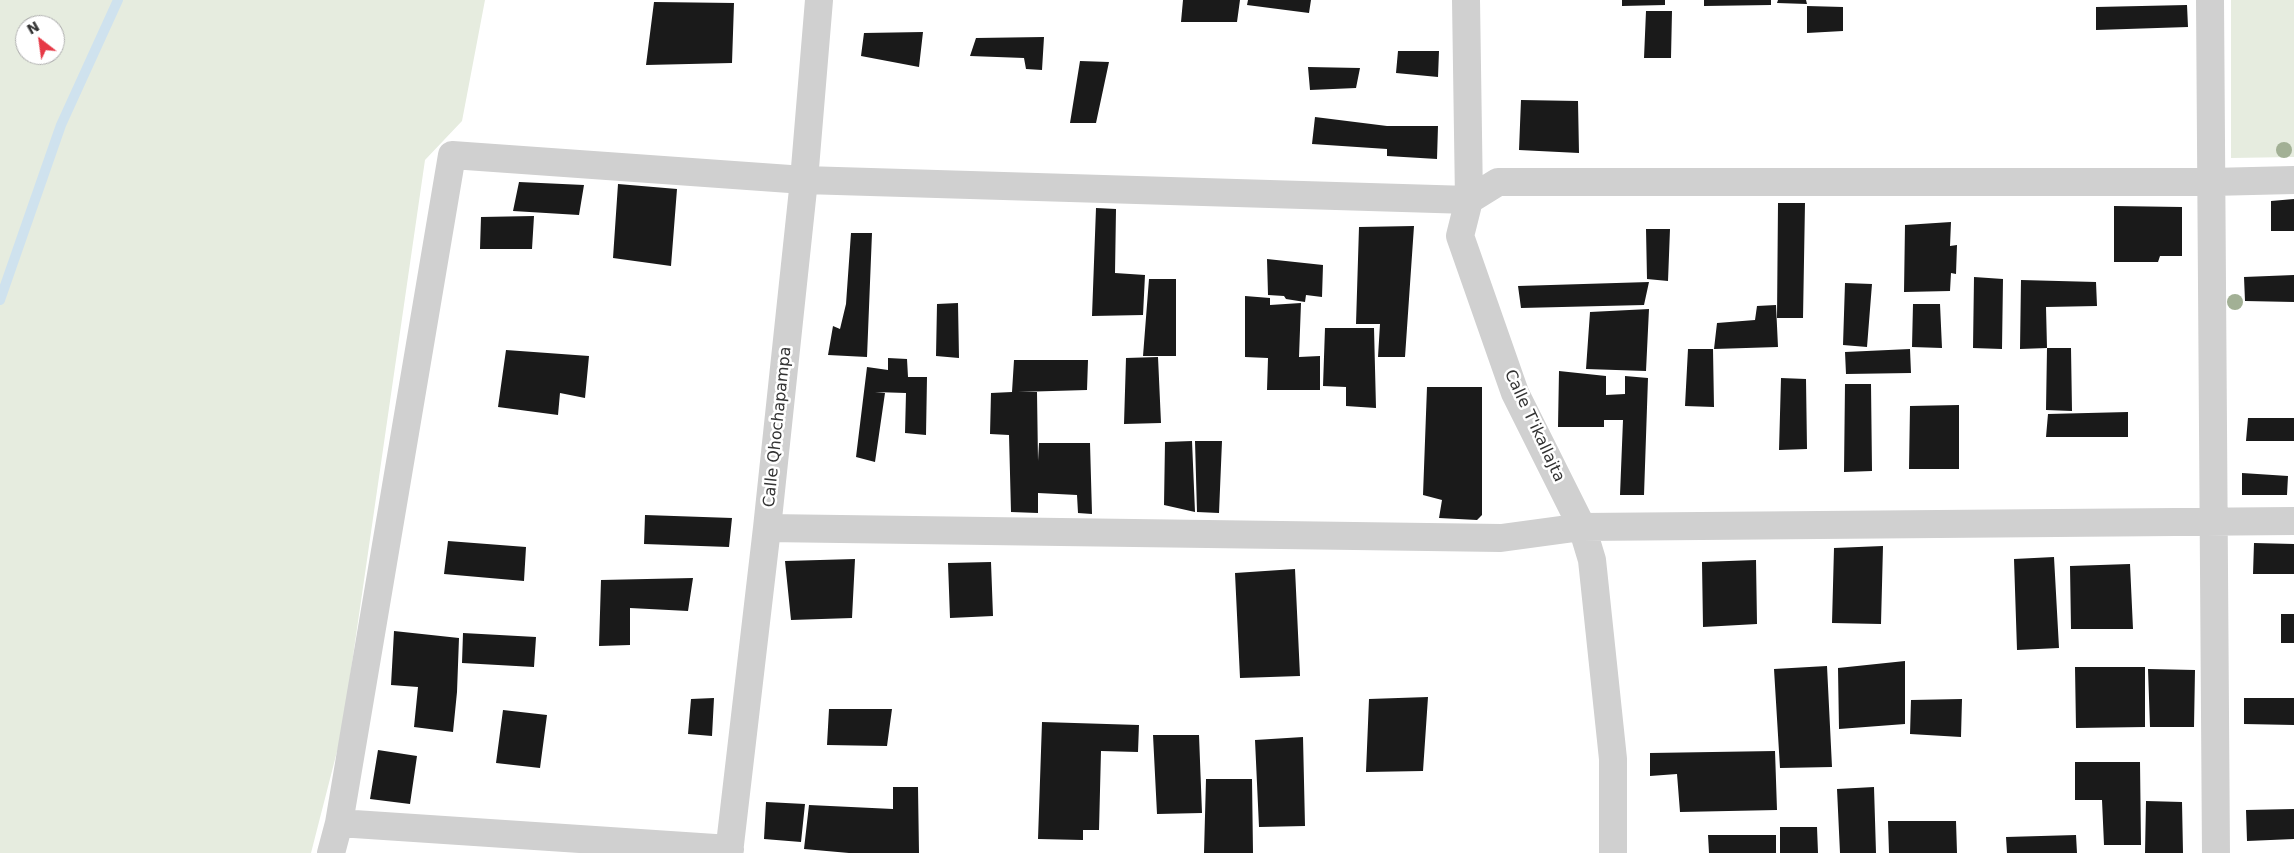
<!DOCTYPE html>
<style>
body{margin:0}
#map{position:relative;width:2294px;height:853px;overflow:hidden;background:#fff;font-family:"DejaVu Sans",sans-serif}
canvas{display:block}
.north{position:absolute;left:15px;top:15px;width:50px;height:50px;box-sizing:border-box;background:#fff;border:1px solid #adadad;border-radius:50%;rotate:330deg;font-size:14px;font-weight:700;line-height:20px;text-align:center;color:#333}
.north::after{content:'';display:block;margin:auto;width:18px;height:22px;background:#e63946;clip-path:polygon(50% 0,100% 100%,50% 72%,0 100%)}
</style>
<div id="map">
<canvas width="2294" height="853"></canvas>
<div class="north">N</div>
</div>
<script>
const ctx = document.querySelector('canvas').getContext('2d');
ctx.lineJoin = 'round';
function fillPath(path, color) { ctx.fillStyle = color; ctx.fill(path, 'evenodd'); }
function strokePath(path, color, width, dash) { ctx.strokeStyle = color; ctx.lineWidth = width; ctx.lineCap = dash ? 'butt' : 'round'; ctx.setLineDash(dash || []); ctx.stroke(path); }
function label(font, color, halo, rows, align = 'center') {
  ctx.font = font + ' "DejaVu Sans",sans-serif'; ctx.lineWidth = 5; ctx.setLineDash([]); ctx.textBaseline = 'middle'; ctx.strokeStyle = halo; ctx.fillStyle = color; for (const [text, x, y, turn = 0] of rows) {
    ctx.save(); ctx.translate(x, y); ctx.rotate((+turn || 0) * Math.PI / 180); ctx.textAlign = isNaN(turn) ? turn : align; if (halo) ctx.strokeText(text, 0, 0); ctx.fillText(text, 0, 0); ctx.restore();
  }
}
fillPath(new Path2D(`
 M0,0H485L462,121L425,160L342,732L311,853H0ZM25,25H55V55H25Z
 M2231,0H2294V157L2231,158Z`), '#e6ecdf');
strokePath(new Path2D(`
 M0,300L61,125L118,0`), '#cfe2ee', 10);
fillPath(new Path2D(`
 M1183,0H1240L1237,22H1181Z
 M1248,0H1311L1309,13L1247,5Z
 M1622,0H1665V5L1622,6Z
 M1704,0H1771V5L1704,6Z
 M1778,0H1806L1807,4L1777,3Z
 M654,2L734,3L732,63L646,65Z
 M2187,5L2188,27L2096,30V7Z
 M1807,6L1843,7V31L1807,33Z
 M1646,11H1672L1671,58H1644Z
 M923,32L919,67L861,56L864,33Z
 M1044,37L1042,70L1026,69L1024,58L970,56L976,38Z
 M1398,51H1439L1438,77L1396,73Z
 M1080,61L1109,62L1096,123H1070Z
 M1308,67L1360,68L1356,88L1310,90Z
 M1521,100L1578,101L1579,153L1519,150Z
 M1315,117L1387,126H1438L1437,159L1387,156V149L1312,144Z
 M519,182L584,185L579,215L513,211Z
 M618,184L677,189L671,266L613,258Z
 M2294,199V231H2271V201Z
 M1778,203H1805L1803,318H1777Z
 M2114,206L2182,207V256H2160L2158,262H2114Z
 M1096,208L1116,209L1115,273L1145,275L1143,315L1092,316Z
 M534,216L532,249H480L481,217Z
 M1951,222L1950,246L1957,245L1956,274L1951,273L1950,291L1904,292L1905,225Z
 M1414,226L1405,357H1378L1380,324H1356L1359,227Z
 M1646,229H1670L1668,281L1647,279Z
 M851,233H872L867,357L828,355L833,326L840,329L846,304Z
 M1267,259L1323,265L1322,297L1306,295L1305,302L1286,299L1284,296L1268,295Z
 M2294,275V302L2245,301L2244,277Z
 M1974,277L2003,279L2002,349L1973,348Z
 M1149,279H1176V356H1143Z
 M2021,280L2096,282L2097,306L2046,307L2047,348L2020,349Z
 M1649,282L1644,305L1521,308L1518,286Z
 M1845,283L1872,284L1867,347L1843,345Z
 M1245,296L1270,298V305L1301,303L1299,357L1320,356V390H1267L1268,358L1245,357Z
 M958,303L959,358L936,356L937,304Z
 M1913,304H1940L1942,348L1912,347Z
 M1776,305L1778,347L1714,349L1717,323L1755,320L1757,306Z
 M1649,309L1646,371L1586,369L1590,312Z
 M1325,328H1374L1376,408L1346,406V387L1323,386Z
 M2047,348H2071L2072,411L2046,410Z
 M1688,349H1713L1714,407L1685,406Z
 M1910,349L1911,373L1846,374L1845,352Z
 M506,350L589,356L585,398L560,393L558,415L498,407Z
 M1158,357L1161,423L1124,424L1126,358Z
 M888,358L907,359L908,377H927L926,435L905,433L906,393L875,392L885,393L875,462L856,457L867,367L888,370Z
 M1014,360H1088L1087,390L1018,392H1037L1038,461L1039,443H1090L1092,514L1078,513L1077,495L1038,493V513L1011,512L1009,435L990,434L991,393L1012,392Z
 M1559,371L1606,376V395L1625,394V376L1648,378L1644,495H1620L1623,420H1604V427H1558Z
 M1781,378L1806,379L1807,449L1779,450Z
 M1845,384H1871L1872,471L1844,472Z
 M1427,387H1482V515L1477,520L1439,518L1442,500L1423,495Z
 M1959,405V469H1909L1910,406Z
 M2128,412V437H2046L2048,414Z
 M2248,418H2294V441H2246Z
 M1192,441L1195,512L1164,505L1165,442Z
 M1195,441H1222L1219,513L1197,512Z
 M2242,473L2288,476L2287,495H2242Z
 M645,515L732,518L729,547L644,544Z
 M448,541L526,547L524,581L444,574Z
 M2254,543L2294,544V574H2253Z
 M1883,546L1881,624L1832,623L1834,548Z
 M2054,557L2059,648L2017,650L2014,559Z
 M855,559L852,618L791,620L785,561Z
 M1756,560L1757,624L1703,627L1702,562Z
 M991,562L993,616L950,618L948,563Z
 M2130,564L2133,629H2071L2070,566Z
 M1295,569L1300,676L1240,678L1235,573Z
 M693,578L688,611L630,608V645L599,646L601,580Z
 M2281,614H2294V643H2281Z
 M394,631L459,638L457,692L453,732L414,727L418,687L391,685Z
 M463,633L536,637L534,667L462,663Z
 M1905,661V724L1839,729L1838,668Z
 M1827,666L1832,767L1780,768L1774,669Z
 M2075,667H2145V727L2076,728Z
 M2148,669L2195,670L2194,727H2150Z
 M1428,697L1423,771L1366,772L1369,699Z
 M714,698L712,736L688,734L691,699Z
 M2244,698H2294V725L2244,724Z
 M1962,699L1961,737L1910,734L1911,700Z
 M829,709H892L887,746L827,745Z
 M503,710L547,715L540,768L496,763Z
 M1042,722L1139,725L1138,752L1101,751L1099,830H1083V840L1038,839Z
 M1153,735H1199L1202,813L1157,814Z
 M1303,737L1305,826L1259,827L1255,740Z
 M378,750L417,756L410,804L370,799Z
 M1775,751L1777,810L1680,812L1677,774L1650,776V753Z
 M2075,762H2140L2141,845H2104L2102,800H2075Z
 M1206,779H1252L1253,853H1204Z
 M893,787H918L919,853H849L804,849L809,805L893,809Z
 M1874,787L1876,853H1840L1837,789Z
 M2146,801L2182,802L2183,853H2145Z
 M766,802L805,804L801,842L764,839Z
 M2294,809V839L2247,841L2246,810Z
 M1888,821H1956L1957,853H1889Z
 M1780,827H1817L1818,853H1780Z
 M1708,835H1776V853H1709Z
 M2076,835L2077,853H2007L2006,837Z`), '#1a1a1a');
strokePath(new Path2D(`
 M1466,0L1469,200L1460,236L1515,393L1582,527L1592,560L1613,759V853
 M2210,0L2216,853
 M767,528L1501,538L1582,527L2294,521
 M339,823L730,849
 M331,853L339,823L452,155L804,180L1469,200L1498,182H2211L2294,180
 M729,853L767,528L804,180L819,0`), '#d0d0d0', 28);
ctx.fillStyle = '#a2b095';
for (const [x, y] of [
 [2284,150],
 [2235,302]
]) { ctx.beginPath(); ctx.arc(x, y, 8, 0, 2 * Math.PI); ctx.fill(); }
label('16px', '#333', '#fff', [
 ["Calle T'ikallajta",1534,426,65],
 ["Calle Qhochapampa",778,427,-84]
]);
</script>
